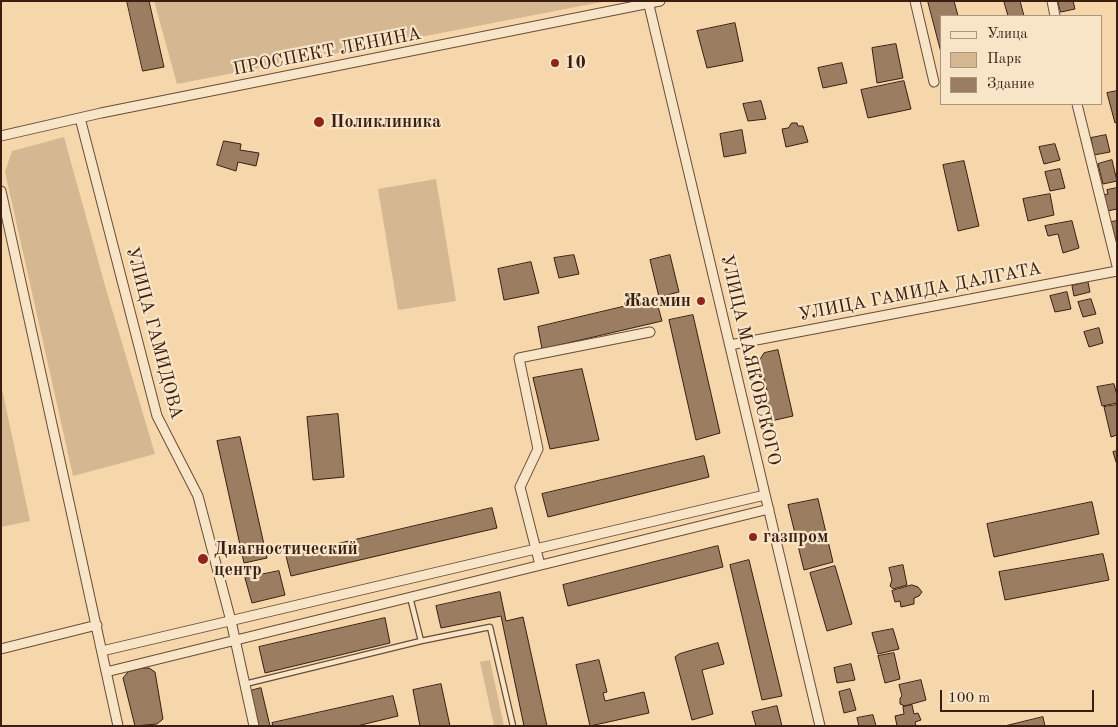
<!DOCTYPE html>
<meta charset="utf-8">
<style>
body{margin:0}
#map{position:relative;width:1118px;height:727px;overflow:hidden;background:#f5d7ab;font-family:"Old Standard TT",serif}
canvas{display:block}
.frame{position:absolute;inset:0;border:2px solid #391e11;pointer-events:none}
.legend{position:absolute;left:940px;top:15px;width:162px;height:90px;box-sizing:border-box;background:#f8e5c8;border:1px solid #ac957f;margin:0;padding:6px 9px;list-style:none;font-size:15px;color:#391e11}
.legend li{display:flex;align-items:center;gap:10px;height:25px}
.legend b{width:25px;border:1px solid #ac957f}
.scale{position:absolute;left:940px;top:690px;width:154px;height:22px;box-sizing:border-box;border:2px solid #391e11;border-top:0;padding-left:6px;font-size:15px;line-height:18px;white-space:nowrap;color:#391e11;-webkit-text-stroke:4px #f8e5c8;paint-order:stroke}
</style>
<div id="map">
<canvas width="1118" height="727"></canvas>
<div class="frame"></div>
<ul class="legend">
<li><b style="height:6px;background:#f8e5c8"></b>Улица</li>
<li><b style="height:14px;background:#d5b891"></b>Парк</li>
<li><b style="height:14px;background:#9b7e61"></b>Здание</li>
</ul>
<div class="scale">100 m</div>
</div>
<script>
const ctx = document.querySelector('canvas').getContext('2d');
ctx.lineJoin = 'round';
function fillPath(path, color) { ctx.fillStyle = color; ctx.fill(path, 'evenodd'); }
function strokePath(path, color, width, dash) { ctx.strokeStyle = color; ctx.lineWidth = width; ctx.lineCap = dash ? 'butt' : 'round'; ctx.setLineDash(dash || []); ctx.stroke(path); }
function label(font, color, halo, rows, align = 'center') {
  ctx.font = font + ' "Old Standard TT",serif'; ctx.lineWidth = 4.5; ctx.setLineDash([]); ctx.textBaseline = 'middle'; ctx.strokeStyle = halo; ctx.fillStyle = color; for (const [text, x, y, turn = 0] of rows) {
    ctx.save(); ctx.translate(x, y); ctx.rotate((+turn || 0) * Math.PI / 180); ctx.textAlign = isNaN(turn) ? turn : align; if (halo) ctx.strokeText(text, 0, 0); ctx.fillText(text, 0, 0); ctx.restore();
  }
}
fillPath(new Path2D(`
 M154,1H607L177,84Z
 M64,137L106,289L155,454L73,476L5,172L12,151Z
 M436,179L456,301L398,310L378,189Z
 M1,384L30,521L1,527Z
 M490,660L504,726H494L480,662Z`), '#d5b891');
const building = new Path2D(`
 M127,1H149L164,67L143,71Z
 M928,1H954L958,16H942V56Z
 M1020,1L1024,16H1008L1004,2Z
 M1058,1H1073L1075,9L1061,12Z
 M735,23L743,61L707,68L697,31Z
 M896,44L903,78L877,83L872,48Z
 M842,63L847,83L823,88L818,68Z
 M904,81L911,109L868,118L861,90Z
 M1117,91V122L1115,123L1107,93Z
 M761,101L766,119L748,121L743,104Z
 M792,123H797L798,126H803L808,142L786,147L782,129L788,128Z
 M742,130L746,153L724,157L720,134Z
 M1106,135L1110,152L1094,155L1091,138Z
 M224,141L241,144L240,150L259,153L256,166L238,162L236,171L217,165Z
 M1055,144L1060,160L1044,164L1039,147Z
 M1112,160L1117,181L1103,184L1098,164Z
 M964,161L979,226L958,231L943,165Z
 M1060,169L1065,188L1050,191L1045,172Z
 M1117,188V209L1107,211L1103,195L1108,194L1107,190Z
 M1050,194L1054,215L1028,221L1023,199Z
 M1072,221L1079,248L1063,253L1058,234L1048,236L1045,226Z
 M1117,221V240L1116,241L1111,222Z
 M574,255L579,274L559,278L554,258Z
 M670,255L679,292L659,297L650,260Z
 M531,262L539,293L504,300L498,269Z
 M1088,282L1090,292L1074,296L1072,286Z
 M1067,292L1071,309L1055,312L1050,296Z
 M656,299L662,321L542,349L538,327Z
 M1091,299L1096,314L1083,317L1078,302Z
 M693,315L720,433L696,440L669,320Z
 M1099,328L1103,343L1089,347L1084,332Z
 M778,350L793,416L771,421L765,395L768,394L759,361L764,353Z
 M582,369L599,440L550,449L533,378Z
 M1114,384L1117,395V403L1102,406L1097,387Z
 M1117,405V435L1111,437L1104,407Z
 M338,414L344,477L313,480L307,417Z
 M240,437L267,558L244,563L217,441Z
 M1117,451V465L1113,452Z
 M704,456L709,477L548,517L542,494Z
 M818,499L833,562L804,570L788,505Z
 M1092,502L1099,534L994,557L987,524Z
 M492,508L497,528L291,576L286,556Z
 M718,546L723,567L568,606L563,585Z
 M1103,554L1109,580L1005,600L999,572Z
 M749,560L782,696L762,700L730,565Z
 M903,565L907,585L893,589L890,586L892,580L889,568Z
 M835,566L852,624L827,631L810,573Z
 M279,571L285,595L252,603L245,578Z
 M912,585L918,587L922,592L919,596L914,598V604L901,607L900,601L895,602L892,591Z
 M500,592L506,621L523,617L547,726H524L501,616L441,628L436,606Z
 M385,618L390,643L265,673L259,647Z
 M893,629L899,649L878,654L872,633Z
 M718,643L724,664L702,670L713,714L692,720L675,657L679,654Z
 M894,653L900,679L885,683L878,656Z
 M599,660L607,692L603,693L605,701L644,692L649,713L590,726L576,665Z
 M851,664L855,680L837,683L834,668Z
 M143,668H149L155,672L163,719L157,724L135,726L123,678L128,672Z
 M921,680L926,700L905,706L900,704V698L902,696L899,685Z
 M441,684L450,726H420L413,690Z
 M261,688L270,726H259L250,691Z
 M850,689L856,710L844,713L839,692Z
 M393,696L398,716L357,726H273L272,723Z
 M912,705L914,714L918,713L921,720L915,722L916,726H897L895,716L904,714L903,707Z
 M777,706L782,726H756L752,712Z
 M873,715L876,726H859L857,718Z
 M1043,717L1045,726H1005Z`);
fillPath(building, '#9b7e61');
strokePath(building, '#391e11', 1);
const lane = new Path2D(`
 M410,597L421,641L490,627L513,726
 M245,684L421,641`);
const street = new Path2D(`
 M648,1L820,726
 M915,1L934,82
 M1052,1L1055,16
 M1077,104L1117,266
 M80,118L157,416L198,496L231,621L254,726
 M1,136L101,113L660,1
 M1,191L118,726
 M730,345L1117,271
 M540,565L520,487L538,449L519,358L650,332
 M1,649L97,625
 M102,651L765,495
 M106,672L769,509`);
strokePath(lane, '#684c38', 7);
strokePath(street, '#684c38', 11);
strokePath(lane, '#f8e5c8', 4.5);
strokePath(street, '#f8e5c8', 9);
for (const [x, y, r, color] of [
 [555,63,5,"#8f2418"],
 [319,122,6,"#8f2418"],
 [701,301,5,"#8f2418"],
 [753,537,5,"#8f2418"],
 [203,559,6,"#8f2418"]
]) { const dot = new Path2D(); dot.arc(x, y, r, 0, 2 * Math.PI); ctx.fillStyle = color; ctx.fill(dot); strokePath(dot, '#f8e5c8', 2); }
label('18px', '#391e11', '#f8e5c8', [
 ["ПРОСПЕКТ ЛЕНИНА",327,52,-11],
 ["УЛИЦА ГАМИДА ДАЛГАТА",920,292,-11],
 ["УЛИЦА ГАМИДОВА",154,333,75],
 ["УЛИЦА МАЯКОВСКОГО",750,360,77]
]);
label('bold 18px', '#391e11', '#f8e5c8', [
 ["10",565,63],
 ["Поликлиника",330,122],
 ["Жасмин",691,301,"right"],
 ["газпром",763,537],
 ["Диагностический",214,549],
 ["центр",214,570]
], 'left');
</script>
